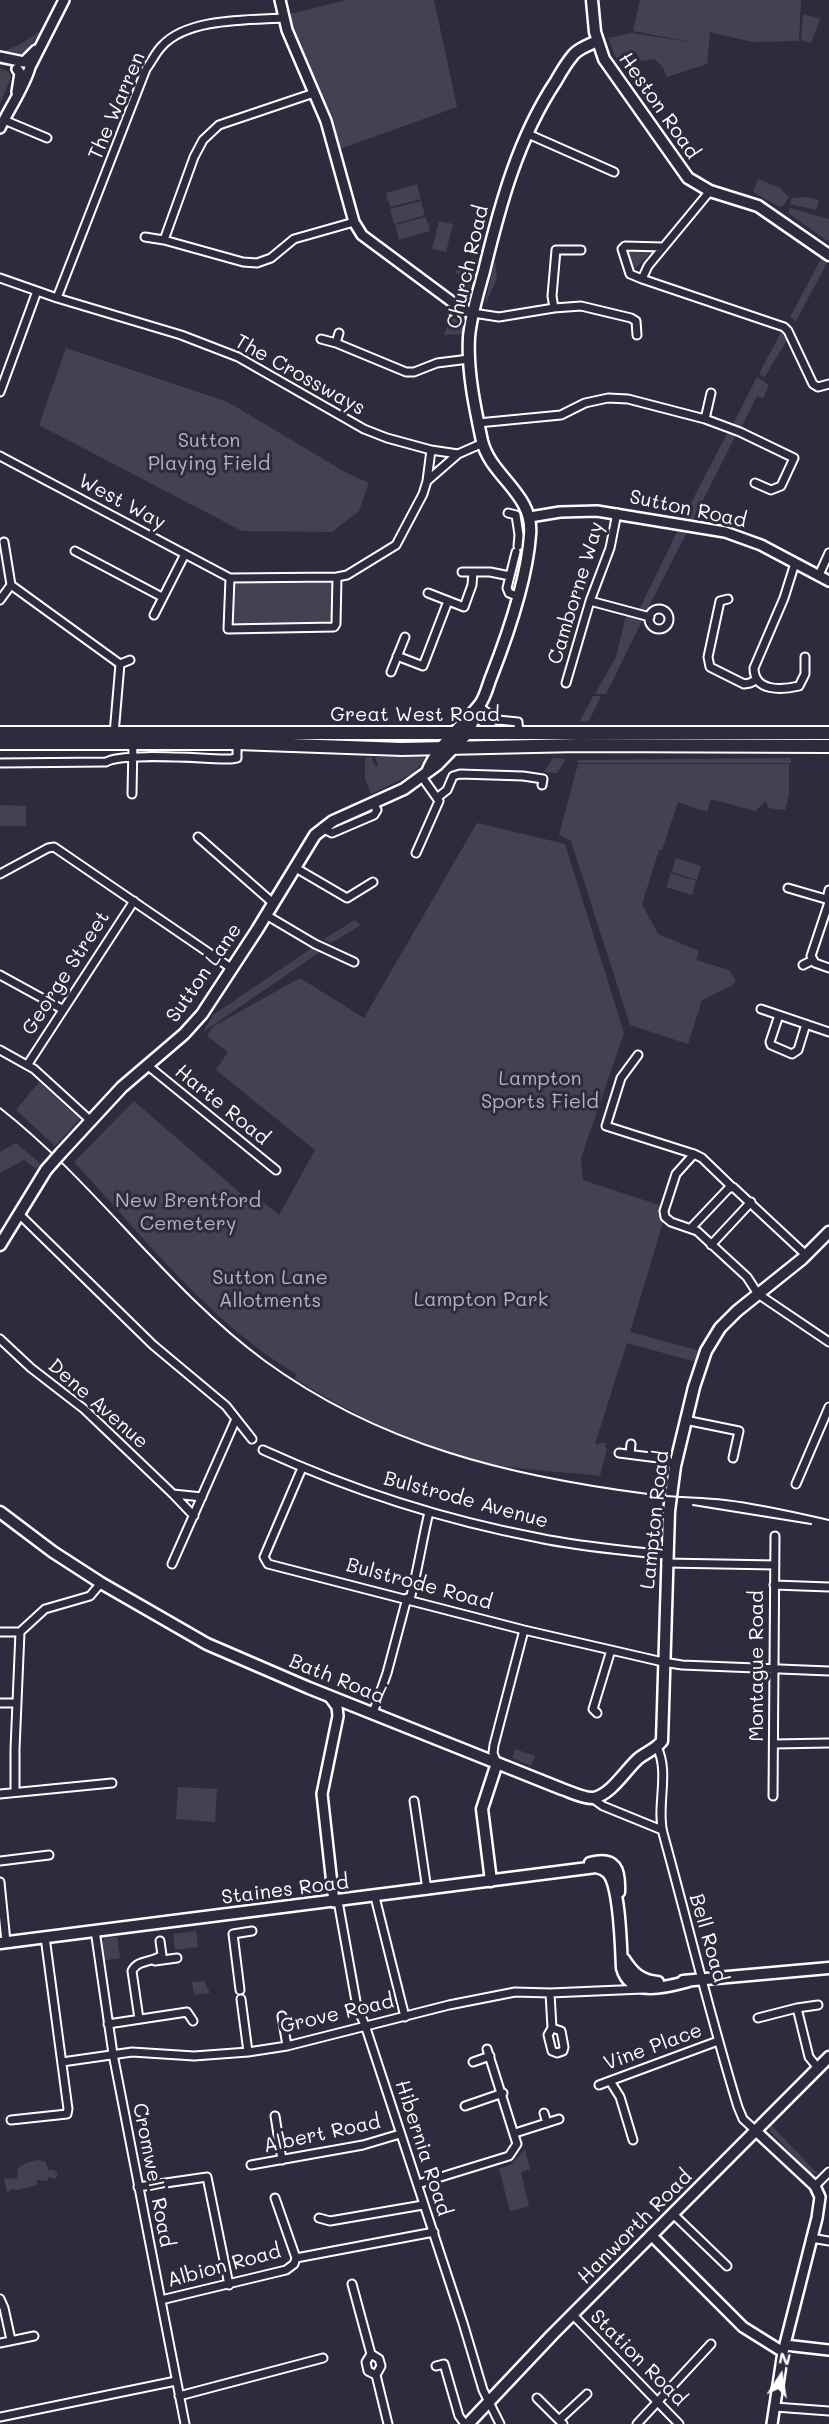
<!DOCTYPE html>
<style>
body{margin:0}
#map{position:relative;width:829px;height:2424px;overflow:hidden;background:#2f2a3d;font-family:Mali,sans-serif}
canvas{display:block}
.north{position:absolute;left:751px;top:2346px;width:60px;height:60px;-webkit-text-stroke:4px #2f2a3d;paint-order:stroke;rotate:12deg;font-size:16px;font-weight:700;line-height:24px;text-align:center;color:#fff}
.north::after{content:'';display:block;margin:auto;width:21px;height:27px;background:#fff;clip-path:polygon(50% 0,100% 100%,50% 72%,0 100%)}
</style>
<div id="map">
<canvas width="829" height="2424"></canvas>
<div class="north">N</div>
</div>
<script>
const ctx = document.querySelector('canvas').getContext('2d');
ctx.lineJoin = 'round';
function fillPath(path, color) { ctx.fillStyle = color; ctx.fill(path, 'evenodd'); }
function strokePath(path, color, width, dash) { ctx.strokeStyle = color; ctx.lineWidth = width; ctx.lineCap = dash ? 'butt' : 'round'; ctx.setLineDash(dash || []); ctx.stroke(path); }
function label(font, color, halo, rows, align = 'center') {
  ctx.font = font + ' Mali,sans-serif'; ctx.lineWidth = 6; ctx.setLineDash([]); ctx.textBaseline = 'middle'; ctx.strokeStyle = halo; ctx.fillStyle = color; for (const [text, x, y, turn = 0] of rows) {
    ctx.save(); ctx.translate(x, y); ctx.rotate((+turn || 0) * Math.PI / 180); ctx.textAlign = isNaN(turn) ? turn : align; if (halo) ctx.strokeText(text, 0, 0); ctx.fillText(text, 0, 0); ctx.restore();
  }
}
fillPath(new Path2D(`
 M346,0H434L457,107L340,149L333,118L291,24L289,14Z
 M640,0H801L799,41L752,42L710,32L707,64L667,77L662,66L654,59L641,61L636,52L616,58L608,38L632,33L696,43L633,31Z
 M803,14L820,19L811,43L801,40Z
 M42,30L23,56L18,57L2,52L19,45Z
 M0,68L9,72L11,77L0,104Z
 M758,179L780,188L789,197L784,205L779,207L753,192Z
 M417,184L421,199L390,207L386,193Z
 M809,197L819,201L816,210L790,204L792,198Z
 M421,201L425,215L394,224L390,209Z
 M790,208L829,219V242L788,213Z
 M426,217L430,231L399,240L395,225Z
 M439,221L453,224L446,252L432,249Z
 M627,248L654,250L632,272Z
 M821,259L827,263L796,321L790,317Z
 M495,260L497,278L486,303L485,302Z
 M458,269L474,271L468,295L461,299L456,295L467,279L455,273Z
 M454,310L464,320L462,334L444,335Z
 M781,332L787,340L764,378L759,374Z
 M66,348L228,402L345,472L369,483L359,511L332,532L242,531L39,425Z
 M757,377L769,385L763,398L757,396L741,428L733,424Z
 M728,432L736,435L693,520L683,518Z
 M678,530L687,532L646,612L639,610Z
 M331,580L334,584L333,622L330,625H236L231,621L233,582L235,581Z
 M626,615L643,619L606,694H595L616,657Z
 M593,696H601L589,721H580Z
 M371,757L376,767L378,765L375,757H423L425,759L412,774L371,794L365,779V758Z
 M553,758L566,759L557,773L544,772Z
 M791,758V763H577L578,760Z
 M578,764H789V794L785,810L768,808L766,801L755,811L711,799L707,812L678,802L662,850H659L642,904L658,934L699,951L696,960L729,970L736,981L731,986L702,1000L688,1044L630,1025L571,841L559,835Z
 M0,805L26,806V826H0Z
 M477,823L565,844L624,1033L581,1158L583,1180L659,1205L664,1211L662,1226L630,1332L700,1351L696,1362L627,1343L595,1444L606,1443L605,1447L607,1448L600,1476C561,1471 520,1471 482,1462C415,1446 353,1414 295,1379L296,1374C210,1323 142,1235 74,1162L134,1101L253,1204L258,1198L279,1215L315,1150L216,1070L228,1052L207,1036L214,1026L300,978L364,1018Z
 M676,858L701,866L697,880L672,872Z
 M671,873L696,881L692,895L666,887Z
 M355,920L361,925L331,943L324,939Z
 M312,948L320,952L203,1032L213,1015Z
 M39,1082L80,1119L55,1146L16,1110Z
 M16,1143L41,1164L36,1169L24,1160L0,1173V1152Z
 M515,1749L535,1756L531,1766L512,1758Z
 M178,1787L217,1789L215,1822L176,1819Z
 M196,1931L198,1947L175,1950L173,1934Z
 M117,1937L120,1958L101,1961L100,1944L105,1938Z
 M204,1981L210,1993L194,1995L192,1982Z
 M770,2124L818,2174L810,2173L770,2131Z
 M525,2149L530,2169L521,2172L529,2206L510,2211L499,2169L512,2164Z
 M38,2160L46,2162L48,2170H54L57,2173V2177L54,2179L49,2177L47,2181L37,2180V2185L17,2190L11,2189L7,2193L4,2179L17,2178L18,2168L28,2162Z`), '#464152');
const street = new Path2D(`
 M4,120L47,138
 M528,134L614,172
 M710,191L648,266L642,279L784,327L788,331L813,384L818,387L829,384
 M145,237L164,240L243,262L257,263L271,258L294,239L354,222
 M164,240L194,157L203,140L219,125L314,93
 M0,278L57,298L181,335L238,357L364,429L387,438L431,450L458,454L483,443
 M642,279L630,274L622,249L625,246L663,247
 M57,298L146,69C152,61 156,52 162,46C187,18 248,20 283,18
 M554,308L552,296L556,250H581
 M473,313L499,317L554,308L581,306L631,318L636,321L637,335
 M321,339L336,343L406,372H414L437,363L469,359
 M336,343L339,333
 M0,392L37,291
 M705,419L711,393
 M478,423L561,415L585,403L608,398L628,399L705,419L740,432L794,458L781,486L771,490L755,483
 M0,456L230,578L337,577L336,624L334,627L228,629L230,578
 M427,481L431,450
 M508,513L516,515L519,535L518,546
 M75,551L162,597
 M795,563L784,598L754,668C754,692 782,690 799,686L805,674V657
 M462,572H490L510,576L507,588L509,593L517,596
 M819,575L829,553
 M510,576L516,552
 M337,577L347,575L396,545L423,494L427,481L458,454
 M11,585L120,664L130,660
 M428,593L464,607L472,585L473,572
 M728,599L720,601L708,657L710,667L744,684L750,683L756,680
 M0,600L11,585L4,542
 M590,601L650,617
 M649 619a10 10 0 1 1 20 0a10 10 0 1 1-20 0Z
 M154,615L185,554
 M397,656L423,666L448,601
 M391,672L405,637
 M566,683L590,601L610,548L617,513
 M478,706L498,720L518,722L519,734
 M114,734L120,664
 M0,763L106,762C121,752 207,759 231,759L237,758V743
 M132,794L133,743
 M438,797L447,790L453,776L460,774L523,776L543,779L542,785
 M322,828L332,833L374,815L377,810L373,803
 M198,837L273,903
 M416,853L439,801L422,777
 M294,867L347,898L373,882
 M0,874L48,848L54,847L231,968
 M788,888L829,900
 M827,899L829,890
 M829,902L811,956L815,963L829,968
 M266,915L315,944L354,962
 M803,965L813,960
 M0,975L62,1009
 M761,1009L829,1032
 M779,1015L770,1042L771,1045L792,1054L798,1050L806,1024
 M0,1050L34,1069L91,1121
 M638,1055L621,1078L606,1126L694,1154L702,1158L731,1186
 M28,1064L134,901
 M147,1065L276,1170
 M694,1154L676,1174L664,1211L665,1217L671,1222L697,1231L747,1277L758,1294L829,1342
 M19,1214L153,1345L226,1406L252,1439
 M691,1228L728,1189L733,1187L806,1255
 M711,1245L751,1202
 M0,1339L31,1368L84,1409L173,1494L202,1497
 M685,1420L739,1431L733,1458
 M263,1450C351,1490 444,1520 539,1538C581,1547 624,1550 666,1555
 M619,1453L666,1459L675,1466
 M630,1454L631,1444
 M302,1468L264,1557L268,1564L524,1630L663,1662L682,1665L829,1671
 M796,1484L829,1407
 M173,1494L194,1516
 M666,1563L775,1565
 M172,1564L236,1419
 M774,1585L829,1587
 M410,1599C418,1570 422,1541 429,1512
 M0,1632H20
 M0,1703H17
 M373,1713L387,1673L407,1598
 M597,1713L593,1709L611,1650
 M774,1744L829,1743
 M657,1747C670,1773 656,1806 663,1833C688,1924 710,2016 738,2107L743,2119L756,2131
 M15,1749L20,1632L45,1609L90,1596L101,1583
 M497,1763L493,1753L494,1745L524,1630
 M15,1792V1751
 M0,1794L112,1783
 M773,1796L775,1536
 M592,1798L603,1806L662,1830
 M414,1801L427,1890
 M0,1861L49,1855
 M0,1882L6,1942
 M375,1897L405,2017
 M338,1901L357,2007L365,2025L463,2323L483,2390L500,2424
 M95,1930L113,2054L185,2424
 M155,1961L177,1958
 M240,1990L233,1934L252,1931
 M550,1993L552,2028L561,2031L564,2047L563,2051L557,2053L552,2051L548,2035L552,2028
 M241,1999L248,2052
 M818,2005L797,2008L809,2057L818,2068
 M282,2016L287,2046
 M758,2018L797,2008
 M139,2019L132,1971C138,1959 152,1963 162,1955L160,1941
 M108,2024L187,2012L193,2021
 M62,2062L132,2052L194,2056L248,2052L287,2046L449,2005L515,1992L550,1993L643,1989
 M473,2062L490,2056
 M610,2081L620,2097L633,2140
 M599,2085L718,2041
 M465,2106L503,2093
 M544,2113L547,2123
 M275,2116L282,2160
 M11,2120L67,2114L68,2109L45,1937
 M515,2133L559,2119
 M251,2165L363,2145L400,2134
 M418,2184L509,2156L517,2144L487,2049
 M815,2186L829,2172
 M138,2187L207,2177L229,2285
 M275,2198L296,2258
 M673,2214L727,2266
 M319,2218L330,2221L423,2205
 M811,2238L829,2241
 M352,2284L371,2354
 M0,2299L4,2308L11,2340
 M161,2300L286,2270L294,2264L296,2258L434,2232
 M573,2315L679,2424
 M0,2343L34,2336
 M371,2354L379,2359L381,2366L376,2375L368,2371L366,2362Z
 M436,2366L444,2364L459,2416L465,2424
 M376,2375L388,2424
 M179,2396L323,2358
 M537,2398L559,2420
 M775,2407L829,2411
 M0,2417L176,2381
 M563,2424L559,2420L587,2394
 M637,2424L711,2344`);
const secondary = new Path2D(`
 M280,0L287,30L326,121L354,222L362,235L463,310L473,313
 M0,57L24,62L36,50
 M17,92L20,73L17,69
 M0,128C9,109 25,86 30,67L64,0
 M530,517L560,512L597,511L725,532L761,545L829,581
 M329,1696L337,1707L338,1716L322,1794L334,1902
 M756,2131L815,2186L820,2197L817,2218L783,2352L772,2424
 M651,2235L743,2327L783,2352
 M785,2345L829,2350`);
const primary = new Path2D(`
 M592,0L595,32L604,59L688,178L710,191L758,206L829,255
 M427,772C438,744 462,727 480,704C486,696 488,684 492,675C508,634 527,578 530,535C534,494 491,477 482,441C475,408 467,371 469,337C471,315 478,293 484,271C500,205 518,138 556,81C561,72 567,62 574,54C579,48 589,45 597,41
 M61,1153L122,1087L184,1034L202,1014L257,930L315,835L333,821L404,789L437,765L467,734L480,706
 M0,1245L46,1170
 M0,1512L53,1552L101,1583L207,1644L309,1688L562,1789C571,1792 584,1799 594,1798C612,1794 626,1769 639,1758C647,1752 656,1749 662,1741L669,1511L675,1466L694,1387L706,1351L720,1328L737,1311L802,1259L829,1232
 M590,1863C616,1856 620,1870 619,1892
 M491,1881L482,1809L497,1763
 M0,1943L596,1867C601,1868 605,1870 608,1873C620,1887 621,1948 622,1968C630,1998 667,1987 689,1981
 M624,1959C633,1973 641,1981 658,1982
 M683,1981L829,1968
 M468,2424L552,2335L829,2057`);
const highway = new Path2D(`
 M0,733H829
 M0,743H237L402,749L578,745L829,746`);
strokePath(street, '#fff', 11);
strokePath(secondary, '#fff', 14);
strokePath(primary, '#fff', 15);
strokePath(highway, '#fff', 16);
strokePath(street, '#2f2a3d', 7);
strokePath(secondary, '#2f2a3d', 9);
strokePath(primary, '#2f2a3d', 10);
strokePath(highway, '#2f2a3d', 12);
strokePath(new Path2D(`
 M0,1108C96,1183 166,1288 265,1361C380,1445 509,1476 648,1494C674,1498 699,1497 725,1500C760,1504 794,1512 829,1520
 M693,1505L811,1524`), '#fff', 2);
const primaryBridge = new Path2D(`
 M46,1170L61,1153`);
strokePath(primaryBridge, '#fff', 15, []);
strokePath(primaryBridge, '#2f2a3d', 10);
label('20px', '#fff', '#2f2a3d', [
 ["The Warren",117,106,-67],
 ["Heston Road",659,106,55],
 ["Church Road",468,267,-77],
 ["The Crossways",300,375,29],
 ["West Way",122,502,28],
 ["Sutton Road",688,509,12],
 ["Camborne Way",576,593,-73],
 ["Great West Road",415,715],
 ["George Street",66,973,-57],
 ["Sutton Lane",204,973,-55],
 ["Harte Road",222,1105,39],
 ["Dene Avenue",98,1404,41],
 ["Bulstrode Avenue",466,1500,15],
 ["Lampton Road",655,1520,-84],
 ["Bulstrode Road",419,1584,15],
 ["Montague Road",757,1666,-90],
 ["Bath Road",337,1679,22],
 ["Staines Road",285,1890,-7],
 ["Bell Road",708,1938,74],
 ["Grove Road",337,2014,-13],
 ["Vine Place",653,2047,-20],
 ["Albert Road",322,2134,-12],
 ["Hibernia Road",423,2148,72],
 ["Cromwell Road",153,2175,79],
 ["Hanworth Road",635,2227,-45],
 ["Albion Road",224,2266,-15],
 ["Station Road",638,2358,45]
]);
label('20px', '#b5b3ba', '#2f2a3d', [
 ["Sutton",209,441],
 ["Playing Field",209,464],
 ["Lampton",540,1079],
 ["Sports Field",540,1102],
 ["New Brentford",188,1201],
 ["Cemetery",188,1224],
 ["Sutton Lane",270,1278],
 ["Allotments",270,1301],
 ["Lampton Park",481,1300]
]);
</script>
